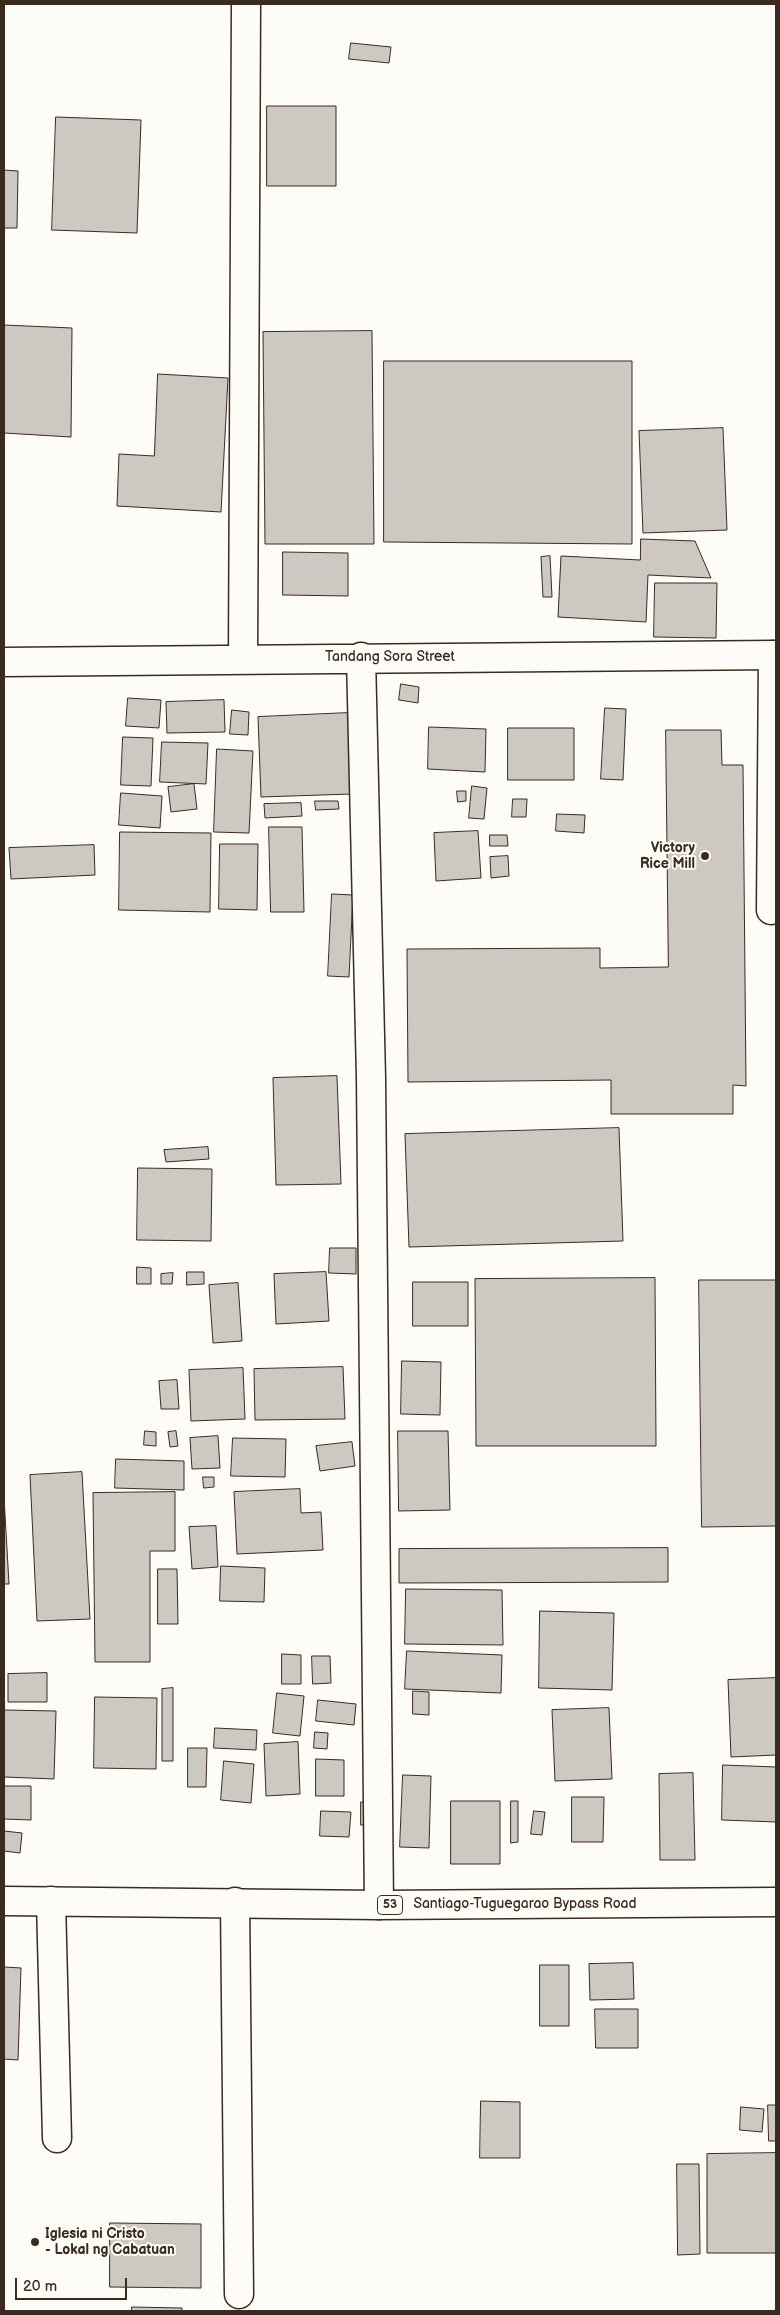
<!DOCTYPE html>
<style>
body{margin:0}
#map{position:relative;width:780px;height:2315px;overflow:hidden;background:#fdfcf7;font-family:"Balsamiq Sans",sans-serif}
canvas{display:block}
.frame{position:absolute;inset:0;border:5px solid #3b2a1e;pointer-events:none}
.scale{position:absolute;left:15px;top:2278px;width:112px;height:22px;box-sizing:border-box;border:2px solid #3b2a1e;border-top:0;padding-left:6px;font-size:15px;line-height:18px;white-space:nowrap;color:#3b2a1e;-webkit-text-stroke:4px #fdfcf7;paint-order:stroke}
</style>
<div id="map">
<canvas width="780" height="2315"></canvas>
<div class="frame"></div>
<div class="scale">20 m</div>
</div>
<script>
const ctx = document.querySelector('canvas').getContext('2d');
ctx.lineJoin = 'round';
function fillPath(path, color) { ctx.fillStyle = color; ctx.fill(path, 'evenodd'); }
function strokePath(path, color, width, dash) { ctx.strokeStyle = color; ctx.lineWidth = width; ctx.lineCap = dash ? 'butt' : 'round'; ctx.setLineDash(dash || []); ctx.stroke(path); }
function label(font, color, halo, rows, align = 'center') {
  ctx.font = font + ' "Balsamiq Sans",sans-serif'; ctx.lineWidth = 4; ctx.setLineDash([]); ctx.textBaseline = 'middle'; ctx.strokeStyle = halo; ctx.fillStyle = color; for (const [text, x, y, turn = 0] of rows) {
    ctx.save(); ctx.translate(x, y); ctx.rotate((+turn || 0) * Math.PI / 180); ctx.textAlign = isNaN(turn) ? turn : align; if (halo) ctx.strokeText(text, 0, 0); ctx.fillText(text, 0, 0); ctx.restore();
  }
}
const building = new Path2D(`
 M351,43L391,47L389,63L349,59Z
 M267,106H336V186H267Z
 M56,117L141,120L137,233L52,230Z
 M4,170L18,171L17,228H4Z
 M4,325L72,328L71,437L4,433Z
 M372,331L374,544H265L263,332Z
 M384,361H632V544L384,542Z
 M158,374L228,378L221,512L117,506L119,454L154,456Z
 M723,428L727,530L643,533L639,431Z
 M641,539L695,541L711,578L648,575L646,622L558,617L561,556L640,560Z
 M283,552L348,553V596L283,595Z
 M550,556L552,597H543L541,557Z
 M655,583H717L716,638L654,637Z
 M401,684L419,687L418,703L399,700Z
 M128,698L161,700L159,728L126,726Z
 M224,700L225,732L167,733L166,702Z
 M605,708L626,709L623,780L601,779Z
 M232,710L249,712L248,735L230,734Z
 M348,713L351,794L261,797L258,717Z
 M429,727L486,729L485,772L428,769Z
 M508,728H574V780H508Z
 M666,730H721L722,765H743L746,1086L733,1085V1114H611V1080L408,1082L407,949L600,948V968L668,967Z
 M123,737L153,738L151,786L121,785Z
 M162,742L208,743L206,784L160,782Z
 M217,749L253,751L249,833L214,832Z
 M194,784L197,809L171,812L168,787Z
 M472,786L487,788L484,819L469,818Z
 M457,791H466V801L458,802Z
 M121,793L162,796L160,828L119,825Z
 M513,799H527L526,817H512Z
 M315,801H338L339,809L316,810Z
 M301,803L302,816L265,818L264,804Z
 M557,814L585,815L584,833L556,831Z
 M269,827H302L304,912H271Z
 M478,831L481,878L436,881L434,833Z
 M120,832L211,833L210,912L119,910Z
 M490,835H507L508,846H490Z
 M220,844H258L257,910L219,909Z
 M94,845L95,875L11,879L9,848Z
 M508,856L509,876L491,878L490,857Z
 M332,894L353,895L349,977L328,976Z
 M337,1076L341,1184L276,1185L273,1078Z
 M619,1128L623,1241L409,1247L405,1134Z
 M208,1147L209,1159L166,1162L164,1150Z
 M138,1168L212,1169L211,1241L137,1240Z
 M330,1248H356V1274L329,1273Z
 M137,1267L151,1268V1284H137Z
 M187,1272H204V1284L187,1285Z
 M326,1272L329,1321L276,1324L274,1274Z
 M173,1273L172,1284H161V1274Z
 M655,1278L656,1446H476L475,1279Z
 M699,1280H776V1526L702,1527Z
 M413,1282H468V1326H413Z
 M238,1283L242,1341L213,1343L209,1285Z
 M402,1361L441,1362L440,1415L401,1414Z
 M343,1367L345,1419L255,1420L254,1369Z
 M243,1368L245,1419L191,1421L189,1370Z
 M177,1380L179,1409H161L159,1381Z
 M145,1431L156,1432V1446L144,1445Z
 M176,1431L178,1446L170,1447L168,1432Z
 M398,1431H448L450,1510L399,1511Z
 M218,1436L220,1468L192,1469L190,1438Z
 M233,1438L286,1439L285,1477L231,1476Z
 M352,1442L355,1466L320,1471L316,1446Z
 M116,1459L184,1461V1490L115,1488Z
 M82,1472L90,1619L37,1621L30,1475Z
 M203,1477H214V1487L204,1488Z
 M300,1489L301,1513L321,1512L323,1550L237,1554L234,1492Z
 M175,1492V1551H150V1662H95L93,1493Z
 M4,1497L9,1584H4Z
 M216,1526L218,1567L192,1569L189,1527Z
 M668,1548V1582L399,1583V1549Z
 M221,1566L265,1568L264,1602L220,1601Z
 M158,1569H177L178,1624H158Z
 M406,1589L502,1590L503,1645L405,1644Z
 M540,1611L614,1613L612,1690L539,1688Z
 M407,1651L502,1655L501,1693L405,1689Z
 M282,1654L301,1655V1684H282Z
 M312,1656H330L331,1683L313,1684Z
 M47,1673V1702H8V1674Z
 M776,1678V1755L731,1757L728,1680Z
 M173,1688V1761H162V1689Z
 M413,1691L429,1692V1715L413,1714Z
 M277,1693L304,1696L300,1736L273,1733Z
 M95,1697L157,1698L156,1769L94,1768Z
 M318,1700L356,1704L354,1725L316,1721Z
 M609,1708L612,1779L555,1781L552,1710Z
 M4,1710L56,1711L54,1779L4,1777Z
 M215,1728L257,1730L256,1750L214,1748Z
 M315,1732L328,1733L327,1749L314,1748Z
 M298,1742L300,1794L266,1796L264,1744Z
 M188,1748H207L206,1787H188Z
 M316,1759L344,1760V1796H316Z
 M224,1761L254,1764L251,1803L221,1800Z
 M723,1765L776,1767V1822L722,1820Z
 M693,1773L695,1860H660L659,1774Z
 M403,1775L431,1776L429,1848L400,1847Z
 M4,1786H31V1820L4,1819Z
 M572,1797H604L603,1842H572Z
 M451,1801H500V1864H451Z
 M511,1801H518V1842L511,1843Z
 M361,1802H369V1825H361Z
 M321,1811L351,1812L349,1837L320,1836Z
 M534,1811L545,1812L542,1835L531,1834Z
 M4,1831L22,1833L20,1853L4,1851Z
 M633,1963L634,1999L590,2000L589,1964Z
 M540,1965H569V2026H540Z
 M4,1967L21,1968L18,2060L4,2059Z
 M595,2009H638V2048H596Z
 M481,2101L520,2102V2158H480Z
 M768,2105H776V2141H769Z
 M741,2107L764,2109L762,2132L740,2130Z
 M776,2153V2253H707V2154Z
 M677,2164H699L700,2254L678,2255Z
 M110,2223L201,2224V2288L110,2287Z
 M132,2307L182,2308V2311H132Z`);
fillPath(building, '#cdc8c2');
strokePath(building, '#3b2a1e', 1);
const minor = new Path2D(`
 M361,657L371,1078L379,1905
 M243,659L246,4
 M4,662L776,655
 M771,910L773,655
 M51,1901L57,2138
 M235,1902L239,2294`);
const highway = new Path2D(`
 M4,1901L379,1905L776,1902`);
strokePath(minor, '#3b2a1e', 31);
strokePath(highway, '#3b2a1e', 31);
strokePath(minor, '#fdfcf7', 28);
strokePath(highway, '#fdfcf7', 28);
for (const [x, y, r, color] of [
 [705,856,5,"#3b2a1e"],
 [35,2242,5,"#3b2a1e"]
]) { const dot = new Path2D(); dot.arc(x, y, r, 0, 2 * Math.PI); ctx.fillStyle = color; ctx.fill(dot); strokePath(dot, '#fdfcf7', 2); }
for (const [x, y, w] of [
 [390,1905,25]
]) { const box = new Path2D(); box.roundRect(x - w / 2, y - 9.5, w, 19, 4); ctx.fillStyle = '#fdfcf7'; ctx.fill(box); strokePath(box, '#3b2a1e', 1); }
label('bold 12px', '#3b2a1e', null, [
 ["53",390,1905]
]);
label('14px', '#3b2a1e', '#fdfcf7', [
 ["Tandang Sora Street",390,657],
 ["Santiago-Tuguegarao Bypass Road",525,1904]
]);
label('bold 14px', '#3b2a1e', '#fdfcf7', [
 ["Victory",695,848],
 ["Rice Mill",695,864],
 ["Iglesia ni Cristo",45,2234,"left"],
 ["- Lokal ng Cabatuan",45,2250,"left"]
], 'right');
</script>
